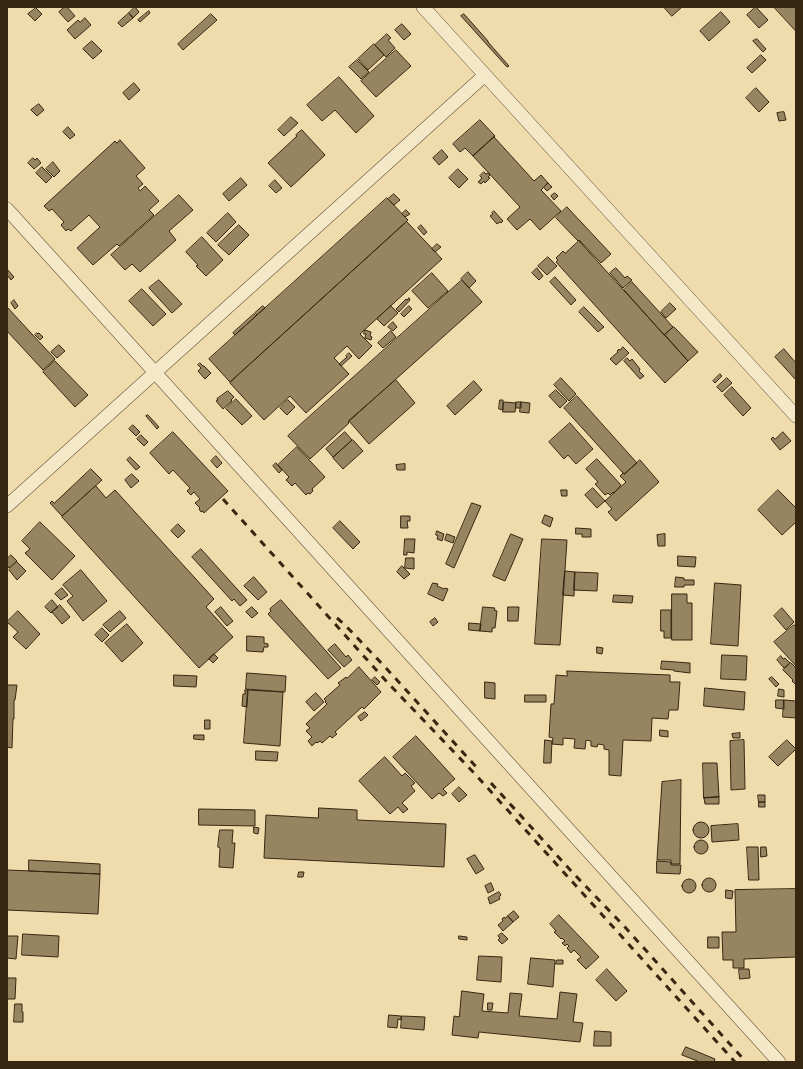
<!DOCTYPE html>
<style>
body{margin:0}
#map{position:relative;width:803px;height:1069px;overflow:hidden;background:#f0dbac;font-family:Alegreya,serif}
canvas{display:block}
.frame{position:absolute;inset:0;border:8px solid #372711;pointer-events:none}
</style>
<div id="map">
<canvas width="803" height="1069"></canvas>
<div class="frame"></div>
</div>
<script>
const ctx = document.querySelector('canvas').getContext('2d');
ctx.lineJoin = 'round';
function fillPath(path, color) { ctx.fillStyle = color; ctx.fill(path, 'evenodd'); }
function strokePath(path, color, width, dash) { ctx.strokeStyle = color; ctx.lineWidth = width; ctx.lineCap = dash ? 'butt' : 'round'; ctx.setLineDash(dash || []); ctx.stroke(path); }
const building = new Path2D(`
 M65,7H67L75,16L68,22L59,12Z
 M135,7L139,12L133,18L129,13Z
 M664,7H682L672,16Z
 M756,7L768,20L759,28L747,15Z
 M774,7H796V31Z
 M36,8L42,14L35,21L28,14Z
 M149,11L150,13L140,22L138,20Z
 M721,12L730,22L709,41L700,31Z
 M129,13L133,18L122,27L118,23Z
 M211,14L217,20L183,50L178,44Z
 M464,14L488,41V42L509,66L507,67L461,16Z
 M85,18L91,25L75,39L67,30L78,20L80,22Z
 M402,24L411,34L404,40L395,30Z
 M387,34L391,38L388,40L395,48L386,57L375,45Z
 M757,39L766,49L763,52L753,41Z
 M92,41L102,51L93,59L83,49Z
 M374,44L384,55L368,70L358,59Z
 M396,50L411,66L376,97L361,81Z
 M761,55L766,60L752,73L747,68Z
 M357,60L369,72L361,79L349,67Z
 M339,77L374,116L356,133L335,110L322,121L307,105Z
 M134,83L140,90L129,100L123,93Z
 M756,88L769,102L759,112L746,98Z
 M39,104L44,110L37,116L31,110Z
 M784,112L786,120L779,121L777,113Z
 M291,117L298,123L284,136L278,130Z
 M480,120L495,136L473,156L465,148L460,152L453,144Z
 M68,127L75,135L70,139L63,132Z
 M302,130L325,155L291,187L268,163L297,136L296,135Z
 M494,137L534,181L541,175L548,183L541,190L561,211L540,230L530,219L517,230L507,219L520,207L473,156Z
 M120,140L145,168L136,176L143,184L138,188L140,191L145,186L159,201L149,210L154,215L119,246L117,244L93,265L77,248L100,227L89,215L71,231L68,229L66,231L61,225L64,222L52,209L49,211L44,206L115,141L117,143Z
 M442,150L448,157L439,165L433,158Z
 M33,158L35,160L37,158L41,163L34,169L28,163Z
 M53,162L60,171L54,177L46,169Z
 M42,167L52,177L46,183L36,173Z
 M458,169L468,179L459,188L449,178Z
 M484,172L486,174L488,173L490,175L488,177L490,178L485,183L484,181L481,184L478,182L482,178L480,176Z
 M241,178L247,185L229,201L223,194Z
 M275,180L282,188L276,193L269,186Z
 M548,183L552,187L547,191L544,188Z
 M555,193L558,196L554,200L551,196Z
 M394,194L400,200L394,205L388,199Z
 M179,195L193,210L169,231L176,240L140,272L132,264L125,270L111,255Z
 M387,198L408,220L230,382L209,359Z
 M567,207L611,254L601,263L579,240L578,241L556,218Z
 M406,210L410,214L405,217L402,214Z
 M494,211L503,221L501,223L500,222L497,224L490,216L493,214L492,213Z
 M228,213L236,222L216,242L207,233Z
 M407,222L442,259L360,334L372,346L359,359L347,346L334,358L349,374L306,413L290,396L264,420L230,383Z
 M239,225L249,235L229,255L218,245Z
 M421,225L427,232L424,235L418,228Z
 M202,237L223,260L206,276L196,266L198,265L186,252Z
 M579,241L688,361L665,383L556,262L558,260L556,258L563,251L565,253Z
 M437,244L441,247L435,252L432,249Z
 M548,257L557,266L547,275L538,266Z
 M537,268L543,276L539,280L532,273Z
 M616,268L625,278L627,276L632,280L623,288L610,273Z
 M7,269L14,277L11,280L7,275Z
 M468,272L476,281L469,288L461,279Z
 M432,273L448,291L428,308L412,291Z
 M555,277L576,300L571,305L550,282Z
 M159,280L182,304L172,313L149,288Z
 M462,280L482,302L348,422L349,423L310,459L288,436Z
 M632,282L673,327L664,335L624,290Z
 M142,289L166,314L153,326L129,301Z
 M409,298L410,300L399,312L396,309L406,299L407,300Z
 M14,300L18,306L15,309L11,303Z
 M670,303L676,309L666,318L661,312Z
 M263,306L265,308L257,315L255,313Z
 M391,306L398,313L384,326L377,319Z
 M409,306L412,309L404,317L401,314Z
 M7,307L55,359L43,370L7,331Z
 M584,307L604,327L598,332L579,312Z
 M254,314L256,316L235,335L233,333Z
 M393,322L397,327L393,331L388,327Z
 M674,327L698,352L688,361L665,335Z
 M365,330L371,332L370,336L372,337L371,340L365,338L366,334H364Z
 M391,331L396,337L383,348L378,343Z
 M37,333L38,334L39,333L43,337L40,340L35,335Z
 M59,345L65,351L57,358L51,352Z
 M623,347L629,353L616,365L610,359L618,352L617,351L619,349L620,350Z
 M784,349L796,363V380L775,357Z
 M349,353L352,356L341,366L339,364L347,357L346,356Z
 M627,358L630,361L632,359L640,369L639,371L644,376L640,379L624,361Z
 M55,361L88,395L75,407L43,372Z
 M200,363L203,366H204L211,373L205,379L198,371L201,368L198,365Z
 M720,374L722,376L715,383L713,381Z
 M561,378L576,394L569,401L554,385Z
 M727,378L732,383L722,392L717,387Z
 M396,380L415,403L369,444L349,421Z
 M474,381L482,390L455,415L447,406Z
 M732,387L751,408L743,416L724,395Z
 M556,390L567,401L560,408L549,396Z
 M228,391L234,397L231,400L232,401L223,409L216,401L218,400L217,399Z
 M577,396L637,463L624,474L564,408Z
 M236,399L252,416L242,425L226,409Z
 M288,400L295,407L287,415L280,408Z
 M500,400H503V410L499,409Z
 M504,402L516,403L515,412H503Z
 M516,402H521V408H516Z
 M521,402L530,403L529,413L520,412Z
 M148,415L159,427L157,429L146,416Z
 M570,423L593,449L576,464L568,455L564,459L549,442Z
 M133,425L140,432L136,436L129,429Z
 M173,432L228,491L204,513L203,511L201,512L199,509L200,508L195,503L200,499L194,492L191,495L187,491L190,488L173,470L169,474L150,453Z
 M345,432L352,440L333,457L326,449Z
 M783,432L791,441L780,450L771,439L773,437L775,439Z
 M141,435L148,442L144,446L137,439Z
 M353,440L363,451L343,469L333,458Z
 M297,447L325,477L312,489L313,491L310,494L308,493L306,495L295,483L292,486L286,480L289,477L278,465Z
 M216,456L222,463L217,468L211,461Z
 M130,457L140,467L136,470L127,460Z
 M597,459L621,485L614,493L613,492L610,495L608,493L605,495L595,484L598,482L586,469Z
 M640,460L659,482L616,521L608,512L612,509L605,501L626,482L620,476L623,473L624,474Z
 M276,463L282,470L279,473L273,466Z
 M405,464V470H397L396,465Z
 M91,469L102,480L62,516L50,503L52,501L54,503Z
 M132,474L139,481L131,488L125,480Z
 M96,486L106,498L115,490L214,599L206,607L233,637L199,668L62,517Z
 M593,488L605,501L597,508L585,495Z
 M561,490H567V496H562Z
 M778,490L796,508V522L782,535L758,510Z
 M472,503L481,506L454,568L446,564Z
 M545,515L553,518L550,527L542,523Z
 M401,516H410V521H407L408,528H401Z
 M340,521L360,542L353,549L333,528Z
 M40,522L75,556L52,580L25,553L30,549L22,541Z
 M178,524L185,531L178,538L171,531Z
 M576,528L591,529V537H582V534H576Z
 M437,531L444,534L442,541L437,539L438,536L436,535Z
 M447,534L455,537L453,543L445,540Z
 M511,534L523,539L505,581L493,576Z
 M665,534V546H658L657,535Z
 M405,539H415L414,553L407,552V555H404Z
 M542,539L567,540L560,645L535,644Z
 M201,549L247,600L240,606L234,599L232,601L192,557Z
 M11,555L17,561L9,568L7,565V559Z
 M678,556L696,557L695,567L678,566Z
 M406,558H414V569L405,568Z
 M17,562L26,571L17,580L9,570Z
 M402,566L410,574L404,579L397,572Z
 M81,570L107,601L83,621L67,601L73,596L63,585Z
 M565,571L575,572L574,596L563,595Z
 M575,572L598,573L597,591L574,590Z
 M254,577L267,592L258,600L244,586Z
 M676,577L684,578V580H694V585H684V587H675Z
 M433,583L438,584L437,586L444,589L445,588L448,589L443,601L428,594Z
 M715,583L741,585L738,646L711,644Z
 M62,588L68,595L61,600L55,594Z
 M672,594H687V603H692V640H672Z
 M614,595L633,596L632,603L613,602Z
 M52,600L58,607L51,613L45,607Z
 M281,600L341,668L328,679L268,614L271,611L270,609Z
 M60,605L70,617L62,624L52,612Z
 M221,607L233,621L227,626L215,612Z
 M252,607L258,613L252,618L246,612Z
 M483,607L495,608L494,610L497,611L495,628H492V632L480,631Z
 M508,607H519L518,621H508Z
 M782,608L794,622L786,630L774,616Z
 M661,610H671V638H664V631H661Z
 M18,611L40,634L26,649L13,637L18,632L7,622Z
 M120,611L126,618L110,632L103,625Z
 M435,618L438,622L433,626L430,622Z
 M469,623L481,624L480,631L469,630Z
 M127,624L143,643L122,662L105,643Z
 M794,625L796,627V666L774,642Z
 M102,628L109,635L102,642L95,635Z
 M247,636L264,637V643L268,644V647H264L263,652L247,651Z
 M335,644L346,657L348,655L352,660L344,667L328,650Z
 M597,647L603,648L602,654L597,653Z
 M214,654L218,658L213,663L209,659Z
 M722,655L747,656L746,680L721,679Z
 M781,656L783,659L785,658L790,663L784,668L777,660Z
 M662,661L690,663V673L674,671V670L661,669Z
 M791,663L796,668V685L792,681L793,680L783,670Z
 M359,667L381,692L364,709L362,707L335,732L337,734L332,738L330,736L322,743L320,741L317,743L316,742L312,746L308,741L312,737L306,731L310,728L306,724L327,704L325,702L326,701L324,699L340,685L338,683L346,677L347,678Z
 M567,671L670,675V682H680L678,710H669L668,719L652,718L651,741L623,740L621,776L609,775V750L604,749V745L598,744L597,747L591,746V741L586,740L585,749L574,748L575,739L563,738V745L552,744L553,738L549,737L551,704H554L556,675L567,676Z
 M247,673L286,676L285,692L246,689Z
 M174,675L197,676L196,687L174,686Z
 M375,677L380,682L377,685L372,680Z
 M772,677L779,684L776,687L769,679Z
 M485,682L495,683V699L485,698Z
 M7,685H17L15,700H14V719H13L12,748L7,747Z
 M705,688L745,692L744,710L704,706Z
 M779,689L784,690V697L778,696Z
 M245,690H248L247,707L242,706L243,694H245Z
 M248,690L283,692L280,746L244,743Z
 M316,693L324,702L314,711L306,702Z
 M525,695H546V702H525Z
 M776,700H784V709L776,708Z
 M784,700L796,701V718L783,717Z
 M365,712L368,715L361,721L358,717Z
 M205,720H210V729H205Z
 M660,730L668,731V737L660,736Z
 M740,733V738H733L732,734Z
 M194,735H204V740L194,739Z
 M416,736L455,779L443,789L447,793L443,796L439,793L432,799L393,757Z
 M545,740L552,741L551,763H544Z
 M744,740L745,789L731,790L730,741Z
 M787,740L796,749L778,766L769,757Z
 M256,751L278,752L277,761L256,760Z
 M385,757L402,776L405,773L415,783L411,786L415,791L402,803L408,809L403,813L398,807L390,814L359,781Z
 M703,763H717L719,797L704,798Z
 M681,780L680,864H671V860H657L662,782Z
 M459,787L467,795L459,802L452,794Z
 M758,795H765V802H759Z
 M719,797V804H705L704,798Z
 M759,802H765V807H759Z
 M319,808L357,810V820L446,824L444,867L264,858L266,815L318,818Z
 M199,809L255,810V826L199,825Z
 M693 830a8 8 0 1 1 16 0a8 8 0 1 1-16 0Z
 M738,824L739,840L712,842L711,826Z
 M254,827L259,828L258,834L254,833Z
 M220,830H233L232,843H235L233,868L219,867L220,848L218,847Z
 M694 847a7 7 0 1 1 14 0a7 7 0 1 1-14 0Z
 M747,847H758L759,880H749Z
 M761,847H766L767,856L761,857Z
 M475,855L484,869L476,874L467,859Z
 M29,860L100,864V874L29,871Z
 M657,861L671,862V865H681L680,874L657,873Z
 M7,870L100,874L98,914L7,910Z
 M299,872H304L303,877H298Z
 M702 885a7 7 0 1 1 14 0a7 7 0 1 1-14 0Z
 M682 886a7 7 0 1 1 14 0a7 7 0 1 1-14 0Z
 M491,883L494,890L488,893L485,886Z
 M796,889V957L744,959V968H733V960H723L722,932H736L735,890Z
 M726,890L733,891L732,899L726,898Z
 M499,892L501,895L499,897L500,899L490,904L488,898Z
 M514,911L519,917L513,922L508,916Z
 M559,915L599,957L586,969L577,960L581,957L574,950L571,953L567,948L569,946L567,944L565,946L562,943L565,941L562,938L561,939L554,932L556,931L550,924Z
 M508,916L513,922L503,931L498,925L503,921L502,919L504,917L505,918Z
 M502,933L508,939L502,944L498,940L500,938L498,936Z
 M23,934L59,936L58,957L22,955Z
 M8,936H18L16,959L7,958Z
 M459,936L467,937V940L459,939Z
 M708,937H719V948H708Z
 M479,956L502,957L501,982L477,980Z
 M531,958L555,960L553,987L528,984Z
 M557,960H563V964H556Z
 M607,969L627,991L616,1001L596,980Z
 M739,969H749L750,978L740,979Z
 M7,978H16L15,999H7Z
 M462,991L484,994L482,1011L508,1013L510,993L522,994L519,1016L557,1019L560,992L577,994L573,1022L583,1023L580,1042L479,1032L478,1038L452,1035L454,1016L459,1017Z
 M488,1003H493L492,1010H488Z
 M15,1004H22V1012H23V1022H14Z
 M389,1015L401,1016V1020L398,1019L397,1028L388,1027Z
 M402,1016L425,1017L424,1030L401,1028Z
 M595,1031L611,1032V1046H594Z
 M686,1047L715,1059L714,1062H700L682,1055Z`);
fillPath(building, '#978562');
strokePath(building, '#372711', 1);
const minor = new Path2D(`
 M423,7L796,416
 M7,209L779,1062
 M7,506L485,75`);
strokePath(minor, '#655438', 14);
strokePath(minor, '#f5e8c9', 13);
strokePath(new Path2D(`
 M223,499L387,682L475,774L735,1062
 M337,618L345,625L386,668L479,770
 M491,783L573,873L624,926L746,1062`), '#372711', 3, [7, 7]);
</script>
